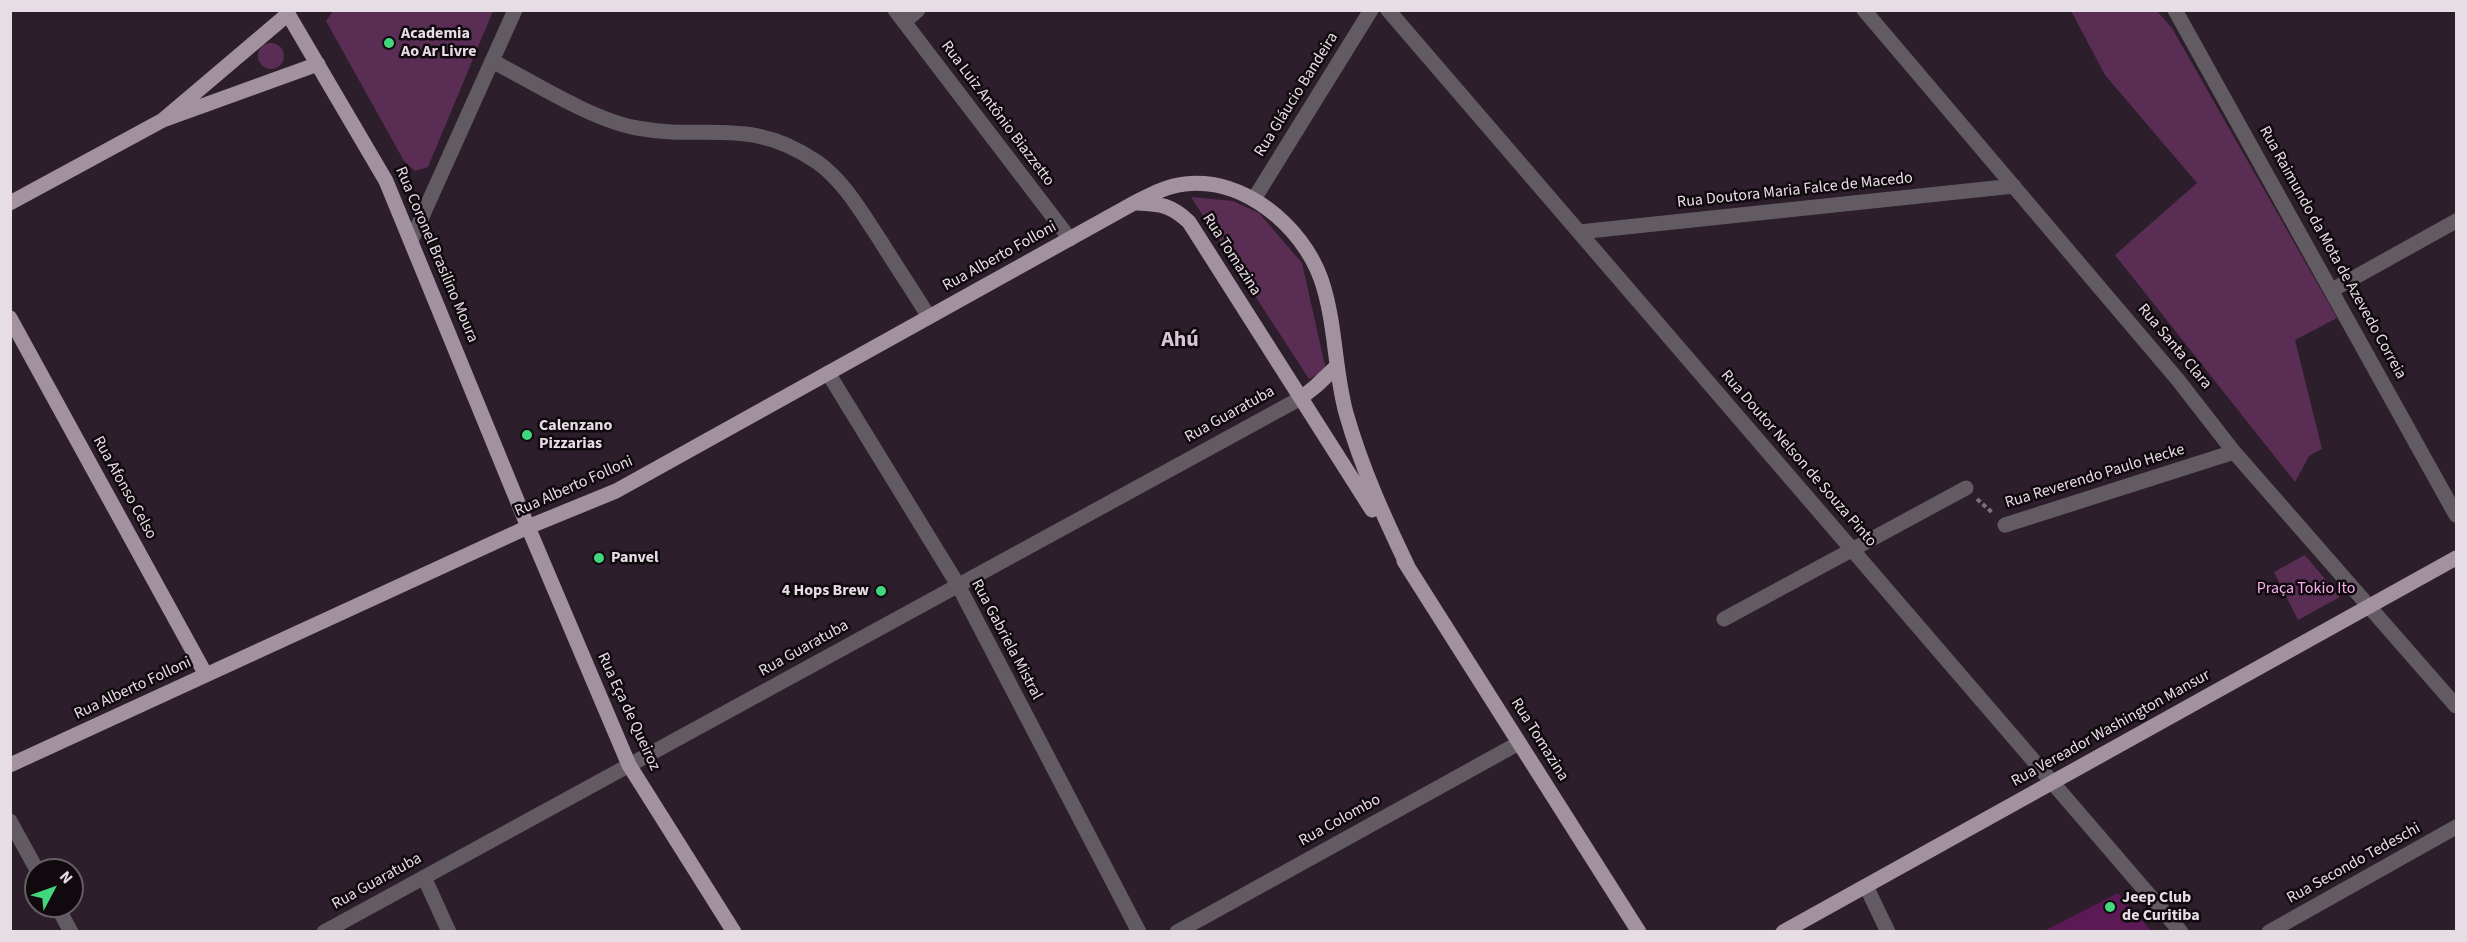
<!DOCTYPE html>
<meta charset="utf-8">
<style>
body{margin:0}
#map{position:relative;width:2467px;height:942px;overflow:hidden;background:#2c1e2a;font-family:"Source Sans 3",sans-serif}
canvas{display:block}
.frame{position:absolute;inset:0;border:12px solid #e7dde5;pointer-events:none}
.north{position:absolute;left:24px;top:858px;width:60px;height:60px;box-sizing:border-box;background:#100a0f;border:2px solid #665e65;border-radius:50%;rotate:49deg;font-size:16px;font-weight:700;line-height:24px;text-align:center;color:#e7dde5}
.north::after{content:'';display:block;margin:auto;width:21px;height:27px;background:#41d77c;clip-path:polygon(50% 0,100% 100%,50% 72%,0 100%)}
</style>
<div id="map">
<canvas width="2467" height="942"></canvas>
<div class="frame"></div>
<div class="north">N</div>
</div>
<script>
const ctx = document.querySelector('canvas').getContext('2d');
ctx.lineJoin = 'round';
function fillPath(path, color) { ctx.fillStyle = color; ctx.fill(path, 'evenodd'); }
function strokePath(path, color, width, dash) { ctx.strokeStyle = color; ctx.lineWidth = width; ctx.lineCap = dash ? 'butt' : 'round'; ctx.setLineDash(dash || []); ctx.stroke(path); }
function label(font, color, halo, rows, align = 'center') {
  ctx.font = font + ' "Source Sans 3",sans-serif'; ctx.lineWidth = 5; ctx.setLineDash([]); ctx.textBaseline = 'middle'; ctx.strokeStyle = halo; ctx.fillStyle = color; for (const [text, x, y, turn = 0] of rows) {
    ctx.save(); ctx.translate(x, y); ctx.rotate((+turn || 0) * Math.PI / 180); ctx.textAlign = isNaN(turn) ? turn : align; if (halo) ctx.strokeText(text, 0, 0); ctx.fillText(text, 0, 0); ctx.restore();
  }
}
fillPath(new Path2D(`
 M333,11H493L428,167L415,171L404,161L326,21Z
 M2071,11H2157L2172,28L2337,318L2295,340L2322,449L2309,456L2295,482L2115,255L2197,183L2105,75Z
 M258 56a13 13 0 1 1 26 0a13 13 0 1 1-26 0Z
 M1191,197L1233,201L1259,213L1302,263L1326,370L1309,379Z
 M2305,555L2340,597L2298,620L2274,572Z`), '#5a2e54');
fillPath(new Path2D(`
 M2118,893L2152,932H2042Z`), '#5b1a54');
strokePath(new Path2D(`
 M1977,499L1994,514`), '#7b6f79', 4, [4.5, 3]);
strokePath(new Path2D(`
 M895,10L1070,239
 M1388,10L2181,932
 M1864,10L2178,380L2234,452L2456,706
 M2175,10L2456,515
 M904,22L918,10
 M492,61C533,82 592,120 637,128C707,141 750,116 817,162C844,181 862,213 880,240C896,266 913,291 929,317
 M1254,199L1371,10
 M1579,232L2014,186
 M412,239L515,10
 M2332,290L2456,221
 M828,373L958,585L1139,932
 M2005,525L2234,452
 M1724,619L1966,488
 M10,821L37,870
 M424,877L449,932
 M1866,886L1888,932
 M57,906L71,932
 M324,932L1301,398
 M1177,932L1519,743
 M2269,932L2456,827`), '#625b61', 15);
strokePath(new Path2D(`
 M163,120L288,14L386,181L528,527L629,765L734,932
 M10,203L163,120L318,64
 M1137,203C1161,204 1171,205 1189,222L1372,510
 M10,318L206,675
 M1301,398L1316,386L1337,366
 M1404,561L1639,932
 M10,765L528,527L616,491L1134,203C1150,195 1166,186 1185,184C1244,177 1302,226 1321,279C1336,322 1334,369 1346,413C1362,469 1384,517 1409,569
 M1783,932L2456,558`), '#a2929f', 15);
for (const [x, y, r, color] of [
 [389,43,6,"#41d77c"],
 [527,435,6,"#41d77c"],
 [599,558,6,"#41d77c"],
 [881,591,6,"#41d77c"],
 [2110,907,6,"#41d77c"]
]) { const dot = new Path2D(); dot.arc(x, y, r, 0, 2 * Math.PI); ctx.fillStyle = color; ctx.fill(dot); strokePath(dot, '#100a0f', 2); }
label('bold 16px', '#e7dde5', '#100a0f', [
 ["Academia",401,34],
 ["Ao Ar Livre",401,52],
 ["Calenzano",539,426],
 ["Pizzarias",539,444],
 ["Panvel",611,558],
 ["4 Hops Brew",869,591,"right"],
 ["Jeep Club",2122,898],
 ["de Curitiba",2122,916]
], 'left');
label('16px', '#e7dde5', '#100a0f', [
 ["Rua Gláucio Bandeira",1297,95,-58],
 ["Rua Luiz Antônio Biazzetto",997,114,53],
 ["Rua Doutora Maria Falce de Macedo",1795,191,-6],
 ["Rua Raimundo da Mota de Azevedo Correia",2332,253,61],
 ["Rua Coronel Brasilino Moura",436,255,67],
 ["Rua Tomazina",1231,255,57],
 ["Rua Alberto Folloni",1000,257,-29],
 ["Rua Santa Clara",2174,347,50],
 ["Rua Guaratuba",1230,415,-29],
 ["Rua Doutor Nelson de Souza Pinto",1798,459,49],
 ["Rua Reverendo Paulo Hecke",2095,477,-17],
 ["Rua Alberto Folloni",574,487,-24],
 ["Rua Afonso Celso",124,488,61],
 ["Rua Gabriela Mistral",1006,640,62],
 ["Rua Guaratuba",804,649,-29],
 ["Rua Alberto Folloni",133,689,-25],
 ["Rua Eça de Queiroz",628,712,65],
 ["Rua Vereador Washington Mansur",2111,729,-29],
 ["Rua Tomazina",1539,740,58],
 ["Rua Colombo",1340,821,-29],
 ["Rua Secondo Tedeschi",2354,864,-29],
 ["Rua Guaratuba",377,882,-29]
]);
label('16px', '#faaeee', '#100a0f', [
 ["Praça Tokio Ito",2306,589]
]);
label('bold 22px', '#d7c4d4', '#100a0f', [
 ["Ahú",1180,341]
]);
</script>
